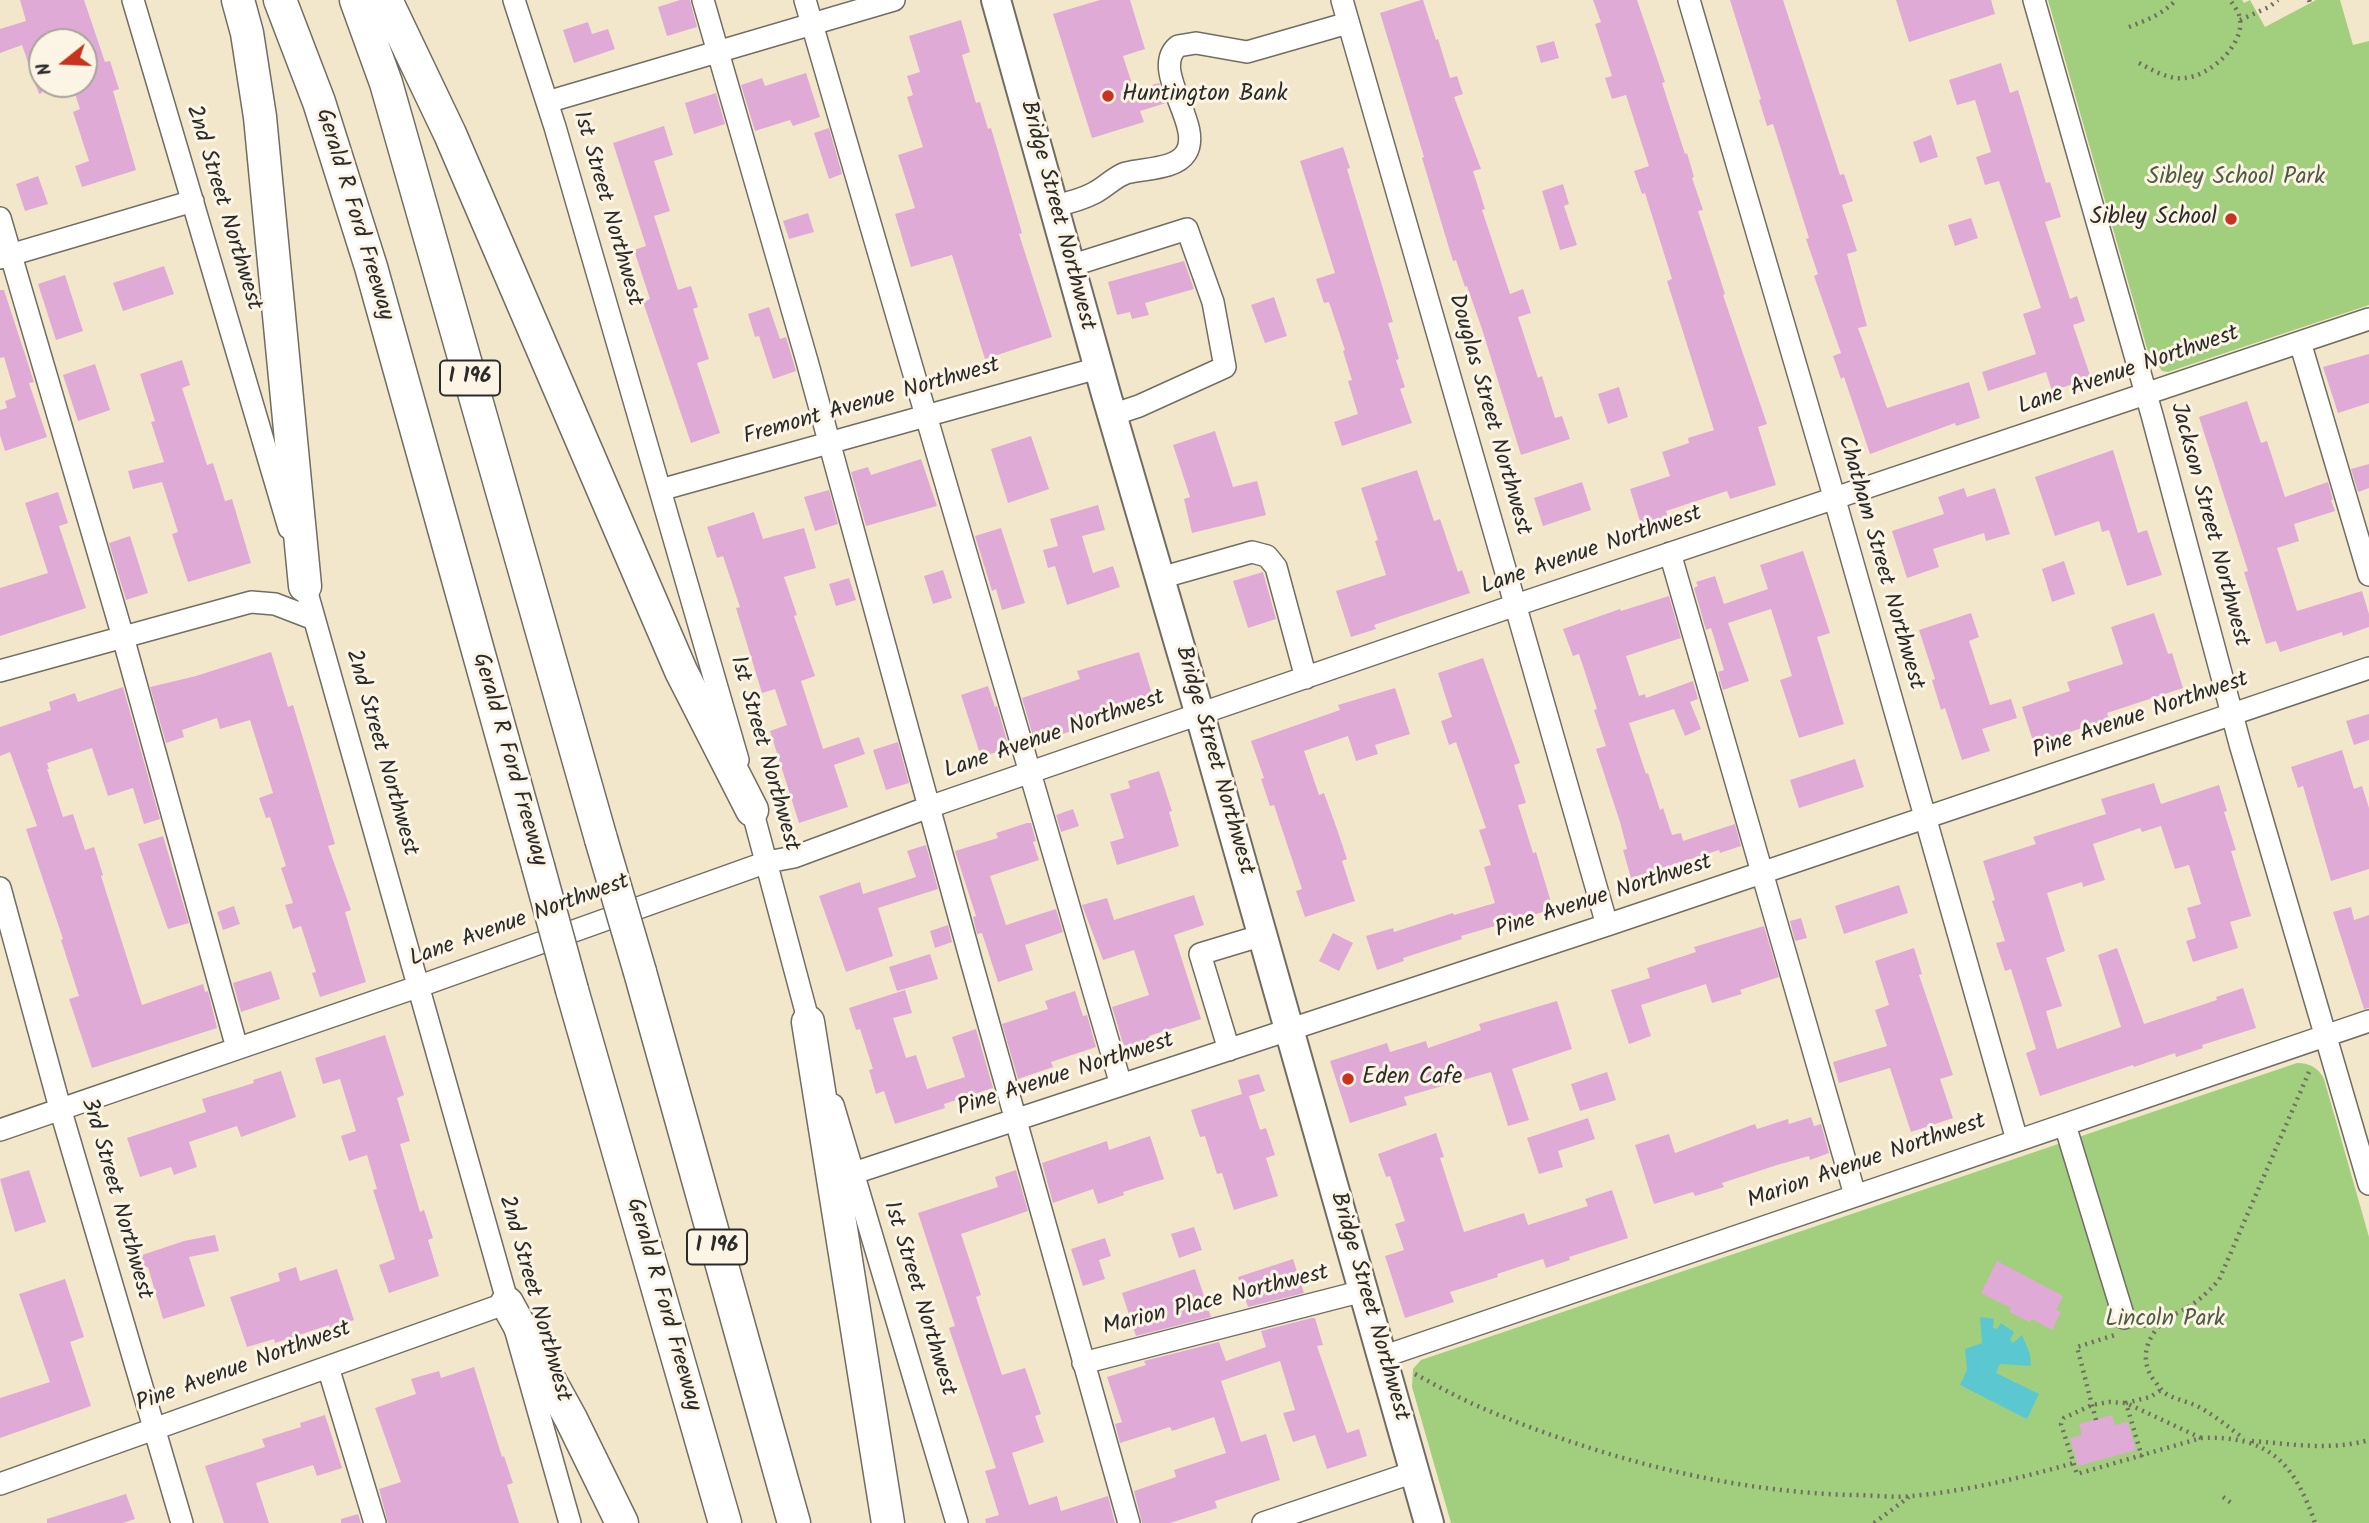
<!DOCTYPE html>
<style>
body{margin:0}
#map{position:relative;width:2369px;height:1523px;overflow:hidden;background:#f3e7cb;font-family:Kalam,sans-serif}
canvas{display:block}
.north{position:absolute;left:28px;top:28px;width:70px;height:70px;box-sizing:border-box;background:#fcf5e5;border:2px solid #a8a49b;border-radius:50%;rotate:252deg;font-size:19px;font-weight:700;line-height:28px;text-align:center;color:#2b2b2b}
.north::after{content:'';display:block;margin:auto;width:24px;height:32px;background:#c8321e;clip-path:polygon(50% 0,100% 100%,50% 72%,0 100%)}
</style>
<div id="map">
<canvas width="2369" height="1523"></canvas>
<div class="north">N</div>
</div>
<script>
const ctx = document.querySelector('canvas').getContext('2d');
ctx.lineJoin = 'round';
function fillPath(path, color) { ctx.fillStyle = color; ctx.fill(path, 'evenodd'); }
function strokePath(path, color, width, dash) { ctx.strokeStyle = color; ctx.lineWidth = width; ctx.lineCap = dash ? 'butt' : 'round'; ctx.setLineDash(dash || []); ctx.stroke(path); }
function label(font, color, halo, rows, align = 'center') {
  ctx.font = font + ' Kalam,sans-serif'; ctx.lineWidth = 6; ctx.setLineDash([]); ctx.textBaseline = 'middle'; ctx.strokeStyle = halo; ctx.fillStyle = color; for (const [text, x, y, turn = 0] of rows) {
    ctx.save(); ctx.translate(x, y); ctx.rotate((+turn || 0) * Math.PI / 180); ctx.textAlign = isNaN(turn) ? turn : align; if (halo) ctx.strokeText(text, 0, 0); ctx.fillText(text, 0, 0); ctx.restore();
  }
}
fillPath(new Path2D(`
 M2048,0H2242L2244,3L2250,0L2265,27L2316,0H2340L2353,45L2369,41V305L2168,372L2162,371L2148,352Z
 M2297,1063C2309,1063 2318,1067 2324,1079L2369,1237V1523H1451L1412,1387L1413,1369L1421,1360Z`), '#a2cf7d');
fillPath(new Path2D(`
 M1980,1317L1994,1319L1993,1328L1997,1329L2001,1323L2014,1332L2010,1340L2013,1343L2022,1335L2030,1354L2031,1366L2000,1364L1996,1373L2039,1394L2027,1419L1960,1385L1967,1370L1965,1349L1982,1343Z`), '#5bc8d1');
fillPath(new Path2D(`
 M20,0H84L105,62L110,61L119,89L113,91L136,170L82,187L75,166L89,161L73,112L80,109L72,84H84V42H42V93L39,94L22,45L0,53V29L26,21Z
 M680,0H690L697,27L667,36L658,7Z
 M1100,0H1130L1145,49L1123,56L1134,90L1159,83L1166,103L1140,111L1144,122L1092,138L1053,14Z
 M1421,0H1423L1436,40L1438,39L1450,78L1457,76L1463,94L1454,97L1481,169L1473,171L1485,209L1482,210L1510,294L1523,289L1531,313L1518,317L1538,378L1542,376L1555,418L1562,416L1570,439L1521,455L1482,329L1467,286L1465,287L1456,260L1453,261L1446,238L1422,158L1424,157L1380,13Z
 M1593,0H1637L1665,82L1662,83L1685,154L1687,153L1694,177L1692,178L1703,210L1698,211L1725,294L1723,295L1767,424L1758,427L1776,485L1730,499L1727,491L1666,511L1669,522L1643,531L1630,489L1670,476L1662,452L1689,443L1688,438L1714,430L1667,281L1672,279L1645,193L1642,194L1634,171L1649,166L1626,95L1612,99L1605,78L1612,76L1595,24L1601,22Z
 M1730,0H1783L1840,175L1844,174L1853,201L1842,205L1857,251L1847,254L1867,326L1858,328L1887,408L1969,382L1980,418L1956,426L1955,423L1870,454L1844,377L1841,379L1833,356L1841,353L1814,276L1818,274L1806,239L1809,238L1773,124L1767,126L1759,100L1761,99Z
 M1896,0H1991L1995,14L1909,42Z
 M961,20L970,52L962,55L976,103L980,102L988,129L991,128L1022,233L1019,234L1052,337L985,359L952,255L911,267L895,214L915,208L898,155L923,147L907,97L913,95L907,76L920,72L909,36Z
 M588,22L592,34L608,29L615,49L574,63L563,30Z
 M1554,41L1559,58L1541,63L1536,46Z
 M2001,63L2010,93L2018,90L2046,183L2050,182L2061,217L2045,222L2070,299L2077,296L2085,321L2073,325L2091,378L2052,391L2046,372L1988,391L1982,372L2036,354L2023,314L2041,308L1999,181L1985,185L1976,157L1991,152L1975,100L1957,105L1949,80Z
 M806,73L820,117L793,126L790,120L755,131L741,85L762,78L765,86Z
 M716,93L725,124L694,134L685,103Z
 M664,126L673,155L654,161L670,211L654,216L678,290L691,286L698,307L693,309L709,359L697,363L720,433L691,443L643,302L650,299L634,250L646,246L613,143Z
 M829,128L842,174L829,179L814,133Z
 M1931,135L1938,157L1920,163L1913,142Z
 M1343,147L1350,168L1347,169L1393,322L1388,323L1399,359L1396,360L1405,387L1400,389L1412,423L1342,446L1334,422L1358,414L1348,381L1352,380L1343,351L1345,350L1329,302L1324,303L1316,279L1335,273L1300,161Z
 M38,176L48,204L25,211L16,184Z
 M1563,184L1569,204L1564,206L1577,245L1560,250L1542,191Z
 M808,213L814,232L789,239L783,221Z
 M1971,218L1978,238L1955,246L1948,225Z
 M1184,261L1194,289L1145,303L1149,315L1132,319L1130,312L1117,315L1108,282Z
 M164,266L174,294L123,311L113,283Z
 M65,275L83,331L56,340L38,284Z
 M0,290H4L34,382L29,383L47,437L5,451L0,435V410L7,408L5,401L16,397L4,357L0,358Z
 M1274,297L1287,336L1265,343L1251,305Z
 M769,307L780,339L786,337L796,371L773,379L759,336L755,337L748,314Z
 M2369,354V403L2338,413L2323,367Z
 M182,360L190,385L182,388L207,465L213,463L225,501L232,499L251,563L188,582L172,534L178,532L162,482L133,489L128,471L164,462L151,422L155,421L140,374Z
 M95,364L110,410L78,421L63,375Z
 M1619,387L1628,417L1608,424L1598,394Z
 M2247,401L2261,443L2267,441L2285,497L2328,482L2333,500H2331L2335,511L2294,524L2299,541L2277,548L2297,611L2362,591L2369,614V627L2343,636L2342,632L2280,652L2276,641L2266,644L2244,572L2248,571L2199,417Z
 M1215,431L1233,487L1257,481L1266,515L1192,533L1184,499L1190,497L1173,445Z
 M1031,436L1049,489L1008,503L991,449Z
 M2113,450L2138,533L2147,530L2162,575L2127,586L2109,530L2102,532L2099,521L2055,536L2035,477Z
 M921,459L937,506L866,526L851,472L868,467L871,475Z
 M2369,464V488L2358,492L2351,469Z
 M1417,470L1434,521L1440,519L1458,572L1462,570L1470,593L1374,625L1376,629L1351,637L1336,591L1386,575L1375,541L1378,540L1361,488Z
 M1582,482L1591,510L1543,526L1534,498Z
 M1964,488L1967,497L1995,488L2010,534L1986,541L1984,533L1933,549L1939,567L1907,578L1892,531L1944,514L1938,497Z
 M829,490L838,524L815,531L804,497Z
 M58,492L68,523L59,526L86,608L0,636V588L48,573L25,503Z
 M1098,505L1105,530L1082,536L1093,573L1113,566L1120,587L1067,605L1055,566L1048,568L1043,550L1058,546L1050,519Z
 M754,512L763,539L804,528L816,568L784,577L797,615L794,616L815,676L801,681L823,749L859,737L865,754L834,765L848,807L799,823L770,731L787,725L775,689L762,693L736,608L740,607L723,556L717,558L707,527Z
 M1001,528L1025,603L1002,610L996,589L992,591L975,536Z
 M130,536L148,593L126,600L109,543Z
 M1803,551L1830,633L1817,637L1844,724L1799,738L1780,680L1792,676L1771,609L1728,623L1749,681L1723,690L1718,672L1724,670L1711,628L1706,630L1694,588L1698,586L1696,582L1715,576L1724,604L1768,589L1760,565Z
 M2064,561L2075,594L2052,602L2042,569Z
 M943,570L952,598L933,604L924,576Z
 M1263,572L1276,619L1248,628L1233,581Z
 M849,578L856,600L836,606L829,584Z
 M1669,596L1681,638L1626,656L1639,696L1645,694L1646,698L1693,681L1698,699L1690,702L1701,729L1685,736L1674,709L1629,723L1646,774L1648,773L1660,810L1663,808L1672,835L1681,833L1683,841L1735,824L1741,846L1720,853L1719,850L1631,878L1623,850L1627,849L1620,822L1596,749L1606,746L1594,710L1597,709L1579,654L1573,656L1563,629L1620,609L1621,611Z
 M1971,613L1979,637L1969,641L1990,705L2011,699L2017,718L1982,729L1990,751L1962,760L1945,708L1941,710L1932,680L1935,679L1919,630Z
 M2154,613L2168,654L2172,653L2183,688L2107,713L2109,719L2034,744L2022,707L2070,691L2067,682L2123,664L2111,627Z
 M271,652L288,707L293,705L335,844L328,846L351,910L345,912L366,982L320,997L312,973L316,972L301,926L293,929L285,905L293,903L281,868L286,866L270,817L266,818L259,798L273,793L250,720L220,729L217,718L182,730L184,737L166,743L150,687L196,676Z
 M1139,652L1155,704L1035,743L1022,698L1080,679L1077,671Z
 M1483,658L1520,763L1514,765L1526,803L1518,805L1533,853L1536,852L1553,909L1461,936L1462,939L1403,958L1404,961L1377,970L1366,936L1393,928L1394,932L1453,913L1454,915L1495,903L1484,867L1491,865L1479,830L1486,828L1456,742L1449,745L1441,721L1452,717L1438,673Z
 M988,686L995,707L997,706L1009,748L981,757L961,695Z
 M123,687L160,819L144,824L133,788L108,796L92,748L47,763L49,769H47L63,817L73,814L85,850L94,847L103,875L101,876L142,1005L203,984L205,992L208,991L217,1028L92,1068L69,999L79,996L61,940L63,939L26,829L37,826L10,752L0,756V727L51,710L49,702L75,693L78,702Z
 M1395,688L1410,734L1375,745L1378,754L1356,761L1348,736L1304,751L1319,795L1324,793L1338,832L1347,859L1342,861L1355,901L1305,917L1296,891L1302,889L1274,805L1270,806L1261,779L1264,778L1251,741L1340,710L1338,705Z
 M2369,714V740L2354,745L2346,721Z
 M898,742L909,783L886,790L873,750Z
 M2342,750L2354,789L2362,786L2369,808V869L2331,881L2303,786L2298,788L2291,767Z
 M1855,759L1864,787L1799,808L1790,780Z
 M1159,771L1172,811L1169,812L1179,846L1117,865L1110,842L1124,838L1110,794L1130,788L1128,781Z
 M2154,783L2161,804L2219,785L2227,811L2224,812L2236,850L2231,851L2251,916L2230,922L2238,948L2193,962L2186,941L2196,938L2187,908L2201,904L2189,865L2175,869L2161,826L2142,832L2140,828L2093,844L2105,880L2083,887L2082,882L2047,893L2065,951L2046,958L2062,1006L2046,1011L2057,1049L2121,1027L2098,955L2117,948L2144,1024L2217,1000L2216,997L2243,988L2256,1028L2202,1045L2203,1048L2176,1057L2175,1053L2134,1067L2133,1065L2040,1096L2026,1053L2036,1049L2011,969L2005,971L1996,943L2005,941L1992,901L1995,900L1983,861L2036,844L2033,837L2106,814L2101,799Z
 M1073,809L1079,826L1061,832L1056,815Z
 M1027,823H1031L1036,841L1033,842L1039,860L990,876L1006,925L1056,909L1063,932L1025,945L1033,970L998,982L982,933L977,934L973,917L976,916L955,851L998,838L996,833Z
 M163,836L189,923L168,929L138,844Z
 M926,845L938,889L878,908L893,956L846,972L819,896L860,882L863,894L916,877L907,851Z
 M1899,885L1908,913L1844,934L1835,906Z
 M1194,895L1204,925L1174,935L1201,1019L1149,1036L1150,1039L1124,1047L1112,1007L1149,995L1134,950L1103,960L1082,905L1107,898L1114,920Z
 M234,906L240,924L223,930L217,912Z
 M2351,907L2354,920L2369,915V1008L2364,1009L2333,912Z
 M1801,918L1807,938L1795,941L1790,921Z
 M948,925L952,942L935,948L930,931Z
 M1764,926L1779,977L1740,990L1742,994L1712,1003L1706,984L1641,1005L1651,1036L1629,1044L1611,990L1650,978L1647,968L1696,952L1694,947Z
 M1333,933L1353,943L1339,971L1319,961Z
 M1914,948L1922,974L1919,975L1953,1075L1940,1079L1953,1118L1911,1132L1890,1068L1839,1083L1833,1062L1887,1046L1875,1010L1889,1005L1875,961Z
 M930,954L938,979L897,991L889,967Z
 M271,971L280,999L241,1012L233,983Z
 M905,990L912,1013L893,1018L906,1058L916,1055L927,1089L965,1077L952,1037L976,1029L993,1088L944,1104L945,1108L895,1124L884,1091L876,1094L869,1070L873,1069L860,1029L856,1030L849,1008Z
 M1075,991L1083,1016L1087,1015L1096,1047L1051,1062L1053,1067L1018,1079L1002,1024L1048,1009L1045,1001Z
 M1557,1001L1572,1049L1512,1069L1529,1120L1508,1126L1491,1072L1404,1097L1407,1105L1350,1123L1330,1061L1387,1043L1390,1052L1426,1041L1428,1048L1481,1030L1479,1024Z
 M385,1035L404,1095L397,1098L410,1141L400,1144L420,1212L424,1210L433,1238L428,1240L439,1276L389,1293L379,1265L395,1259L373,1190L377,1189L367,1155L349,1161L341,1136L356,1131L340,1079L323,1084L315,1058Z
 M281,1071L296,1117L241,1137L237,1126L189,1142L197,1167L174,1175L171,1167L140,1177L127,1138L206,1112L202,1099L254,1083L253,1080Z
 M1607,1072L1616,1100L1580,1111L1571,1084Z
 M1259,1074L1265,1091L1249,1096L1260,1130L1266,1128L1275,1155L1266,1158L1278,1196L1234,1210L1222,1173L1217,1174L1205,1136L1200,1137L1191,1110L1242,1094L1238,1080Z
 M1811,1117L1814,1126L1821,1124L1829,1153L1810,1160L1809,1156L1777,1165L1722,1183L1724,1187L1695,1196L1693,1192L1654,1204L1635,1145L1669,1134L1675,1153L1755,1124L1757,1129L1788,1119L1789,1124Z
 M1588,1118L1595,1139L1558,1151L1563,1167L1539,1174L1527,1138Z
 M1436,1133L1444,1157L1440,1158L1464,1232L1524,1213L1528,1225L1588,1206L1585,1199L1612,1190L1628,1238L1569,1257L1570,1260L1546,1268L1543,1259L1497,1274L1498,1277L1450,1292L1454,1302L1405,1318L1385,1256L1404,1250L1395,1224L1405,1221L1390,1176L1386,1177L1378,1154Z
 M1150,1136L1164,1179L1123,1192L1124,1195L1098,1204L1093,1189L1053,1203L1042,1163L1107,1141L1109,1150Z
 M29,1170L46,1222L15,1232L0,1179Z
 M1016,1170L1028,1211L961,1234L981,1295L976,1297L1002,1375L1025,1368L1041,1414L1035,1416L1044,1442L1012,1453L1029,1505L1057,1496L1061,1511L1108,1496L1115,1523H986L985,1519L999,1515L985,1471L996,1468L949,1328L955,1326L918,1213L998,1187L995,1177Z
 M1194,1227L1202,1250L1179,1258L1171,1234Z
 M215,1235L219,1251L189,1257L205,1306L163,1319L148,1267L142,1268L139,1256L184,1241Z
 M1105,1238L1111,1256L1099,1260L1105,1279L1083,1286L1071,1249Z
 M1293,1259L1304,1293L1248,1307L1238,1277Z
 M1997,1261L2063,1296L2056,1310L2061,1312L2052,1330L2032,1319L2030,1322L2009,1312L2011,1308L1981,1293Z
 M296,1267L300,1281L337,1269L354,1320L330,1328L329,1325L275,1343L274,1339L247,1347L230,1297L280,1281L278,1273Z
 M1195,1269L1211,1317L1136,1336L1122,1293Z
 M65,1279L84,1337L70,1342L91,1406L0,1438V1398L50,1382L19,1294Z
 M1312,1318H1315L1323,1345L1317,1346L1347,1433L1359,1429L1367,1456L1327,1469L1315,1435L1293,1442L1283,1413L1295,1410L1280,1361L1221,1381L1241,1442L1266,1434L1280,1480L1215,1501L1217,1508L1170,1523H1142L1134,1491L1176,1477L1174,1470L1226,1453L1214,1417L1172,1431L1170,1427L1120,1443L1115,1424L1122,1422L1107,1377L1146,1365L1144,1361L1219,1342L1226,1361L1266,1347L1261,1331Z
 M474,1367L502,1457L504,1456L513,1483L507,1485L519,1523H388L379,1489L401,1482L375,1408L416,1394L411,1379L439,1371L441,1378Z
 M325,1415L342,1468L317,1476L313,1465L256,1483L269,1523H224L205,1466L265,1447L262,1439L301,1427L300,1423Z
 M2112,1415L2115,1425L2128,1422L2136,1450L2078,1466L2070,1438L2082,1435L2079,1424Z
 M126,1494L135,1519L123,1523H47V1519Z
 M358,1514L361,1523H341V1519Z`), '#e0aad7');
const minor = new Path2D(`
 M133,0L289,528
 M514,0L555,127L738,760
 M703,0L807,361L972,964L1129,1523
 M805,0L1121,1085
 M1342,0L1607,925
 M1689,0L1829,479L2017,1140
 M2034,0L2152,415L2240,744L2369,1184
 M547,102L894,0
 M1054,206C1068,203 1081,200 1094,193C1106,187 1114,177 1126,173C1144,168 1175,170 1186,153C1204,125 1149,70 1178,46L1196,43L1247,52L1348,23
 M0,218L123,637L237,1048
 M0,258L193,201
 M1070,266L1187,229L1213,302L1225,367L1139,406L1112,415
 M2300,342L2369,575
 M660,490L1098,368
 M1670,553L1855,1195
 M302,575L570,1523
 M1160,578L1252,552L1267,556L1276,567L1306,678
 M0,671L251,602L275,604L314,619
 M749,798L812,1034
 M0,888L60,1108L182,1523
 M1229,1050L1200,954L1263,935
 M833,1105L957,1523
 M2065,1125L2124,1318
 M0,1130L417,987L767,862L794,857L929,807L1516,605L2369,319
 M854,1173L1607,925L2369,668
 M1382,1357L2369,1021
 M1083,1363L1363,1291
 M328,1367L375,1523
 M0,1484L507,1303
 M1263,1523L1414,1472`);
const major = new Path2D(`
 M996,0L1106,394L1200,715L1429,1523`);
const highway = new Path2D(`
 M238,0L247,33L260,117L305,586
 M280,0L319,102L371,267L538,866
 M356,0L386,83L601,839
 M386,0L450,134L681,671L752,810
 M640,972L794,1523
 M572,990L725,1523
 M808,1022L888,1523
 M507,1303L571,1419L622,1523`);
strokePath(minor, '#716d63', 24);
strokePath(major, '#716d63', 32);
strokePath(highway, '#716d63', 35);
strokePath(new Path2D(`
 M2309,0L2310,3
 M2240,20L2269,7L2278,0
 M2129,27C2147,20 2163,14 2176,0
 M2139,63C2154,71 2169,80 2185,78C2209,76 2244,46 2240,19C2239,12 2234,6 2230,0
 M2163,365L2170,350
 M2164,1321C2147,1337 2139,1358 2153,1379C2158,1385 2161,1391 2168,1395C2178,1400 2189,1402 2199,1407C2215,1416 2229,1427 2244,1439
 M2143,1326C2178,1314 2193,1309 2219,1280L2309,1072
 M1415,1374C1437,1386 1459,1398 1482,1408C1598,1457 1727,1492 1853,1495C1872,1495 1893,1498 1912,1496C1966,1491 2021,1478 2074,1463
 M2096,1420L2077,1347L2115,1335
 M2201,1438L2126,1403L2109,1402L2092,1405L2064,1418L2061,1424L2077,1474L2201,1438C2268,1435 2294,1462 2315,1523
 M2252,1441C2292,1444 2330,1451 2369,1440
 M2142,1457L2126,1403L2150,1397L2161,1390
 M2223,1497L2234,1505
 M1874,1523L1909,1497`), '#716d63', 4.5, [2, 5]);
strokePath(minor, '#fff', 21);
strokePath(major, '#fff', 28);
strokePath(highway, '#fff', 32);
const highwayBridge = new Path2D(`
 M601,839L640,972
 M538,866L572,990`);
strokePath(highwayBridge, '#716d63', 35, []);
strokePath(highwayBridge, '#fff', 32);
for (const [x, y, r, color] of [
 [1108,96,7,"#c8321e"],
 [2231,219,7,"#c8321e"],
 [1348,1079,7,"#c8321e"]
]) { const dot = new Path2D(); dot.arc(x, y, r, 0, 2 * Math.PI); ctx.fillStyle = color; ctx.fill(dot); strokePath(dot, '#fcf5e5', 2.5); }
for (const [x, y, w] of [
 [470,378,60],
 [717,1247,60]
]) { const box = new Path2D(); box.roundRect(x - w / 2, y - 17.5, w, 35, 5); ctx.fillStyle = '#fcf5e5'; ctx.fill(box); strokePath(box, '#2b2b2b', 2); }
label('bold 21px', '#2b2b2b', null, [
 ["I 196",470,378],
 ["I 196",717,1247]
]);
label('23px', '#2b2b2b', '#fcf5e5', [
 ["Huntington Bank",1122,96],
 ["Sibley School",2217,219,"right"],
 ["Eden Cafe",1362,1079]
], 'left');
label('23px', '#4f5c44', '#fcf5e5', [
 ["Sibley School Park",2236,179],
 ["Lincoln Park",2165,1321]
]);
label('23px', '#2b2b2b', '#fcf5e5', [
 ["2nd Street Northwest",222,208,73],
 ["1st Street Northwest",606,209,74],
 ["Gerald R Ford Freeway",353,215,73],
 ["Bridge Street Northwest",1056,216,75],
 ["Lane Avenue Northwest",2129,372,-19],
 ["Fremont Avenue Northwest",872,403,-16],
 ["Douglas Street Northwest",1488,415,74],
 ["Jackson Street Northwest",2208,525,75],
 ["Lane Avenue Northwest",1592,552,-19],
 ["Chatham Street Northwest",1879,563,74],
 ["Pine Avenue Northwest",2141,717,-19],
 ["Lane Avenue Northwest",1055,736,-19],
 ["2nd Street Northwest",380,753,74],
 ["1st Street Northwest",763,754,74],
 ["Gerald R Ford Freeway",508,760,74],
 ["Bridge Street Northwest",1213,761,74],
 ["Pine Avenue Northwest",1604,898,-18],
 ["Lane Avenue Northwest",520,922,-20],
 ["Pine Avenue Northwest",1066,1076,-18],
 ["Marion Avenue Northwest",1867,1163,-19],
 ["3rd Street Northwest",115,1199,74],
 ["2nd Street Northwest",533,1299,74],
 ["1st Street Northwest",918,1299,73],
 ["Marion Place Northwest",1216,1302,-14],
 ["Gerald R Ford Freeway",662,1305,74],
 ["Bridge Street Northwest",1368,1307,74],
 ["Pine Avenue Northwest",244,1368,-20]
]);
</script>
